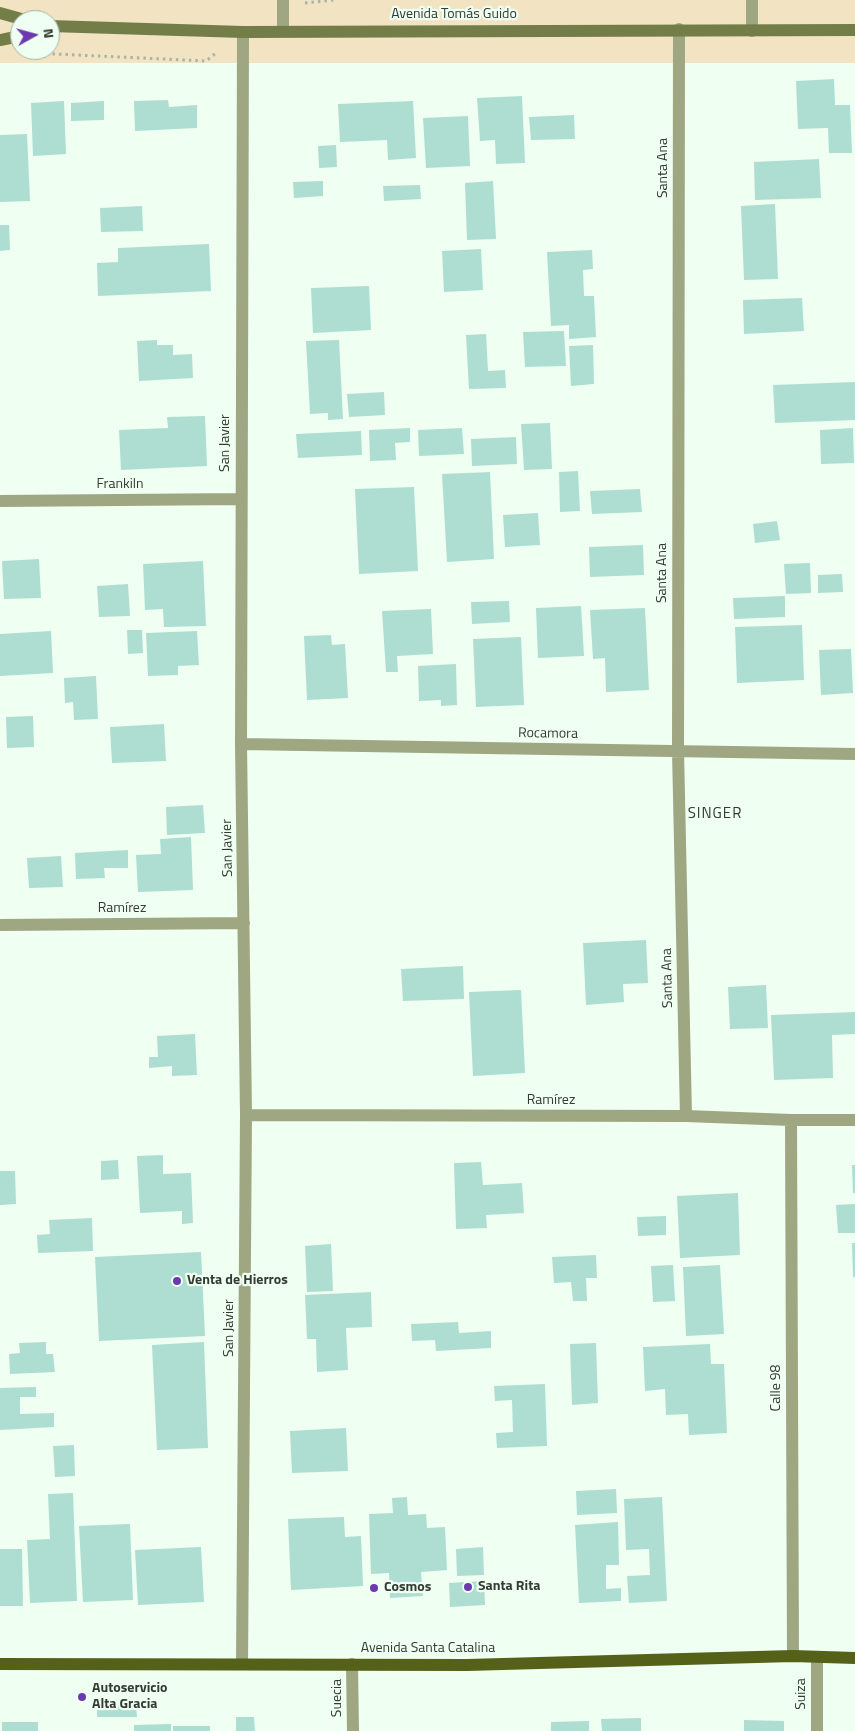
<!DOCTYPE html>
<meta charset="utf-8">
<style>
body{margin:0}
#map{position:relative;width:855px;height:1731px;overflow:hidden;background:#effff1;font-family:"Titillium Web",sans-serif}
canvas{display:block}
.north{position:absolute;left:10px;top:10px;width:50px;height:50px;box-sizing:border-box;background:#effff1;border:1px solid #a4b0a5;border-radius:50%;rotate:83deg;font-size:14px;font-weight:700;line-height:20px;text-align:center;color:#343a34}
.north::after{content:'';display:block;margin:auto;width:18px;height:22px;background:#6d39b0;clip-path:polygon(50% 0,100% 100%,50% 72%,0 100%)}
</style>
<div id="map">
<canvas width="855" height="1731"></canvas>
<div class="north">N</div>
</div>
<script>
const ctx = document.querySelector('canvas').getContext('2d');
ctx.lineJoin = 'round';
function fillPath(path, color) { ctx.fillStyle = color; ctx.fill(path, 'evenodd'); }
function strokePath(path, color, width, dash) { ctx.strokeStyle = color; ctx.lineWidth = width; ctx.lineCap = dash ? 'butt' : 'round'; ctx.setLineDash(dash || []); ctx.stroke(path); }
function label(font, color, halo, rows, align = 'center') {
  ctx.font = font + ' "Titillium Web",sans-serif'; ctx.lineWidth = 4.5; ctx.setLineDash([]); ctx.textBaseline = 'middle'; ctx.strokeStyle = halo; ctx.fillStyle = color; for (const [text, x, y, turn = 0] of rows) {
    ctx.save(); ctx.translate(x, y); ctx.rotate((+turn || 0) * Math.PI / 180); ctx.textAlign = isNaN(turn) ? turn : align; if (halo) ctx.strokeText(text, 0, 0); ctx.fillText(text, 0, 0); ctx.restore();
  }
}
fillPath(new Path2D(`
 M0,0H855V63H0ZM20,20H50V50H20Z`), '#f2e4c3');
fillPath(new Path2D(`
 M834,79L835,105H850L852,153H829L828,128L798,129L796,81Z
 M522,96L525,163L496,164L495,140L480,141L477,98Z
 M168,100L169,107L197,105V128L135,131L134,101Z
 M64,101L66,154L33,156L31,103Z
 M104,101V120L71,121V103Z
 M413,101L416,158L388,160L387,140L340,142L338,104Z
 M574,115L575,139L531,140L529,117Z
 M468,116L470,166L426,168L423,118Z
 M27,134L30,201L0,202V135Z
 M336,145L337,167L319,168L318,146Z
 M819,159L821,198L755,200L754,162Z
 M323,181V196L294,198L293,182Z
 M493,181L496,239L467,240L465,183Z
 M420,185L421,199L384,201L383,186Z
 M775,204L778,279L744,280L741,206Z
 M142,206L143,231L101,232L100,208Z
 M0,225H9L10,250L0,251Z
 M209,244L211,291L98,296L97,263L118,262V248Z
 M481,249L483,290L444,292L442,251Z
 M592,250L593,269L583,270L584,296H594L596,337L569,339V325L551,326L547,252Z
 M369,286L371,330L313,333L311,288Z
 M802,298L804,331L744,334L743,300Z
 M564,331L566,366L525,367L523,332Z
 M486,334L488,371L505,370L506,388L469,389L466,335Z
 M157,340V345H173V355L192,354L193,378L139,381L137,341Z
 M339,340L343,419L328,420V413L310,414L306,341Z
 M593,345L594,384L571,386L569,346Z
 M855,382V420L775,423L773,385Z
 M384,392L385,415L349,417L347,394Z
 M205,416L207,466L121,470L119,430L168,428L167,417Z
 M550,423L552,469L524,470L521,424Z
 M410,428V442L395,443L396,460L370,461L369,430Z
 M462,428L464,454L419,456L418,430Z
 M853,428L854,463L821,464L820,430Z
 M361,431L362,455L298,458L296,434Z
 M516,437L517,464L472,466L471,439Z
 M578,471L580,511L560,512L559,472Z
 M490,472L494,559L447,562L442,474Z
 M414,487L418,571L359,574L355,489Z
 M640,489L642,512L592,514L590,491Z
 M538,513L540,545L505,547L503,515Z
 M777,521L780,540L755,543L753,524Z
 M643,545L644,575L590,577L589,547Z
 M39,559L41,598L4,599L2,561Z
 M203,561L206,626L164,627L163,609L145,610L143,564Z
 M810,563L811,593L786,594L784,564Z
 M842,574L843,592L818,593V575Z
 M128,584L130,616L99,617L97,586Z
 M785,596V617L734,619L733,598Z
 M509,601L510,622L472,624L471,602Z
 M581,606L584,656L538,658L536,608Z
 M645,608L649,690L606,692L605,658L593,659L590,610Z
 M431,609L433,654L397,656L398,672H386L382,611Z
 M802,625L804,680L737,683L735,627Z
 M127,630H142L143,653L128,654Z
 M51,631L53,673L0,676V634Z
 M197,631L199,665L178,666V675L148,676L146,633Z
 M331,635L332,645L345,644L348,698L307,700L304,636Z
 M521,637L524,705L476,707L473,639Z
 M851,649L853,693L821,695L819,650Z
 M456,664L457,705L441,706V700L419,701L418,666Z
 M96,676L98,719L74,720L73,702L65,703L64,678Z
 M33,716L34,747L7,748L6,717Z
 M164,724L166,761L112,763L110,727Z
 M203,805L205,833L167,835L166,807Z
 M191,837L193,890L138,892L136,855L161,854L160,839Z
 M128,850V868H104L105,878L76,879L75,853Z
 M61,856L63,887L29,888L27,858Z
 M646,940L648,983L623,984L624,1002L586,1005L583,943Z
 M463,966L464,999L403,1001L401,969Z
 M766,985L768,1028L730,1029L728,987Z
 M521,990L525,1073L473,1076L469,992Z
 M855,1012V1034L832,1035L833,1078L774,1080L771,1015Z
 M195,1034L197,1075L172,1076V1066L149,1068V1057H158L157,1036Z
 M163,1155V1174L191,1173L193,1223L182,1224V1211L140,1213L137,1156Z
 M118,1160L119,1179L101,1180V1161Z
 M481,1162L483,1185L522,1183L524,1213L486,1215L487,1228L456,1229L454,1163Z
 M852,1165H855V1193H853Z
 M0,1171H15L16,1204L0,1205Z
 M738,1193L740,1255L680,1258L677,1196Z
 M855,1204V1233H838L836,1205Z
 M666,1216V1235L638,1236L637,1217Z
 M92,1218L93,1251L38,1253L37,1235L50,1234L49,1220Z
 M852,1243H855V1277H853Z
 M331,1244L333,1291L307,1292L305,1246Z
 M201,1252L205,1336L99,1341L95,1257Z
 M596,1255L597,1278H586L587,1301H573L571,1282L554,1283L552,1257Z
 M673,1265L675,1301L653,1302L651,1266Z
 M720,1265L724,1334L686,1336L683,1267Z
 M371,1292L372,1327L346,1328L348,1370L317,1372L316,1339H307L305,1295Z
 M458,1322L459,1333L491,1331V1348L436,1351L435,1340L412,1341L411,1324Z
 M46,1342V1354H53L55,1372L10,1374L9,1354L20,1353L19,1343Z
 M204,1342L208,1448L157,1450L152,1345Z
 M596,1343L598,1403L572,1405L570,1344Z
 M710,1344L711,1364H724L727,1433L689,1435L688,1414L666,1415L665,1389L645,1391L643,1347Z
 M545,1384L547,1446L497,1448L496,1433L513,1432L512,1400L495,1401L494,1386Z
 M36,1387V1397H20V1414L54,1413V1427L0,1430V1388Z
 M346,1428L348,1471L292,1473L290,1431Z
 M74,1445L75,1476L55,1477L53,1446Z
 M616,1489L617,1513L577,1515L576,1491Z
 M73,1493L77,1601L30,1603L27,1540L50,1539L48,1494Z
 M407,1497L408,1515L426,1514L427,1528L445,1527L447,1570L421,1572L423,1596L390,1598L389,1573L371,1574L369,1514L393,1513L392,1498Z
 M662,1497L667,1601L629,1603L627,1576L650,1575L649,1549L626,1550L624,1499Z
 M344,1517L345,1537L361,1536L363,1586L291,1590L288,1519Z
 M618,1522L619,1565H606V1589L621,1588V1601L579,1603L575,1525Z
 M130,1524L133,1600L83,1602L79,1526Z
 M201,1547L204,1602L138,1605L135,1550Z
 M483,1547L484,1575L457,1576L456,1549Z
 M0,1549H22L23,1606H0Z
 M484,1581L485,1605L450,1607L449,1583Z
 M136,1705L137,1717H97V1706Z
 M236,1717H254L255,1731H236Z
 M641,1718V1731H602L601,1719Z
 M744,1720L784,1721V1731H744Z
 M589,1721V1731H551V1722Z
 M2,1722H38V1731H2Z
 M171,1724V1731H134V1725Z
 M173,1726H210V1731H173Z`), '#aeded2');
strokePath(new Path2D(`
 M305,3L334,0
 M33,53L206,61L216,53`), '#a8b4a9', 3, [2.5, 4]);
strokePath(new Path2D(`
 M679,29L678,751L686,1116
 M283,31V0
 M752,31V0
 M0,501L241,499
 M241,744L855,754
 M0,925L244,923
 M246,1115L686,1116L791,1120H855
 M791,1120L793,1656
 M817,1657V1731
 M242,1664L246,1115L241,744L243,32
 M352,1664L353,1731`), '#9ea682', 12);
strokePath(new Path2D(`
 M0,13L25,20
 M50,26L243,32L855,30
 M0,40L20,36`), '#737d48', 12);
strokePath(new Path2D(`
 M0,1664L467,1665L793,1656L855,1658`), '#556018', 12);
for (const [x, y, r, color] of [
 [177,1281,5,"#6d39b0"],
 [468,1587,5,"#6d39b0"],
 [374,1588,5,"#6d39b0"],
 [82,1697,5,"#6d39b0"]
]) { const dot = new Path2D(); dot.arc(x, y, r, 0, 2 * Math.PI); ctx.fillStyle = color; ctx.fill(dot); strokePath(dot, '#effff1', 2); }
label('14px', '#343a34', '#effff1', [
 ["Avenida Tomás Guido",454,15],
 ["Santa Ana",664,168,-90],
 ["San Javier",226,443,-90],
 ["Frankiln",120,485],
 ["Santa Ana",663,573,-90],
 ["Rocamora",548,734,1],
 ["San Javier",228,848,-91],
 ["Ramírez",122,909],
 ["Santa Ana",668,978,-91],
 ["Ramírez",551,1101],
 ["San Javier",230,1328,-90],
 ["Calle 98",777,1388,-90],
 ["Avenida Santa Catalina",428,1649],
 ["Suiza",802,1694,-90],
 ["Suecia",338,1698,-90]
]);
label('bold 14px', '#343a34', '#effff1', [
 ["Venta de Hierros",187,1281],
 ["Santa Rita",478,1587],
 ["Cosmos",384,1588],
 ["Autoservicio",92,1689],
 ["Alta Gracia",92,1705]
], 'left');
ctx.letterSpacing = '1px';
label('15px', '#343a34', '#effff1', [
 ["SINGER",715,814]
]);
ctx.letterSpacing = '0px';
</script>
